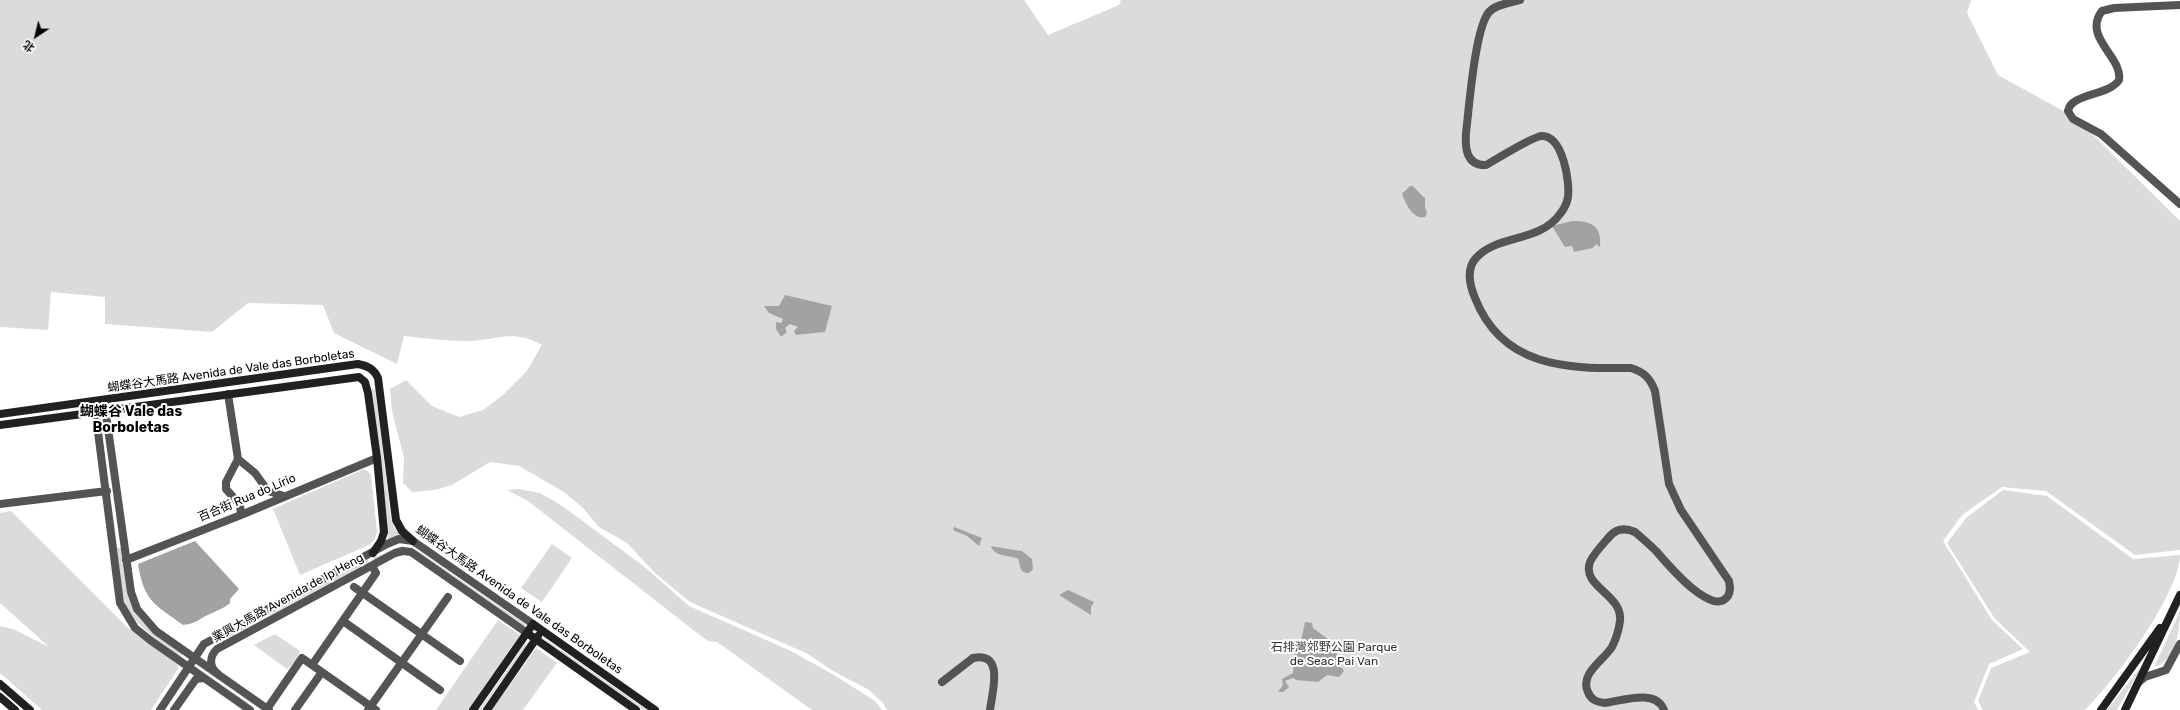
<!DOCTYPE html>
<meta charset="utf-8">
<style>
body{margin:0}
#map{position:relative;width:2180px;height:710px;overflow:hidden;background:#fff;font-family:Rubik,"Noto Sans SC",sans-serif}
canvas{display:block}
.north{position:absolute;left:16px;top:16px;width:40px;height:40px;-webkit-text-stroke:3px #fff;paint-order:stroke;rotate:215deg;font-size:11px;font-weight:700;line-height:16px;text-align:center;color:#000}
.north::after{content:'';display:block;margin:auto;width:14px;height:18px;background:#000;clip-path:polygon(50% 0,100% 100%,50% 72%,0 100%)}
</style>
<div id="map">
<canvas width="2180" height="710"></canvas>
<div class="north">北</div>
</div>
<script>
const ctx = document.querySelector('canvas').getContext('2d');
ctx.lineJoin = 'round';
function fillPath(path, color) { ctx.fillStyle = color; ctx.fill(path, 'evenodd'); }
function strokePath(path, color, width, dash) { ctx.strokeStyle = color; ctx.lineWidth = width; ctx.lineCap = dash ? 'butt' : 'round'; ctx.setLineDash(dash || []); ctx.stroke(path); }
function label(font, color, halo, rows, align = 'center') {
  ctx.font = font + ' Rubik,"Noto Sans SC",sans-serif'; ctx.lineWidth = 4; ctx.setLineDash([]); ctx.textBaseline = 'middle'; ctx.strokeStyle = halo; ctx.fillStyle = color; for (const [text, x, y, turn = 0] of rows) {
    ctx.save(); ctx.translate(x, y); ctx.rotate((+turn || 0) * Math.PI / 180); ctx.textAlign = isNaN(turn) ? turn : align; if (halo) ctx.strokeText(text, 0, 0); ctx.fillText(text, 0, 0); ctx.restore();
  }
}
fillPath(new Path2D(`
 M0,0H1024L1048,35L1119,5L1121,0H1971L1967,13L1998,75L2076,118L2180,221V550L2135,555L2046,491L2002,487L1962,515L1943,541L1992,620L2023,649L1989,664L1974,702L1978,710H887L883,703L869,690L833,671L808,654L690,602L656,574L627,543L599,527L583,508L564,492L519,466L490,462L452,485L435,490L412,492L403,483L404,458L392,411L390,389L406,380L432,406L459,417L483,410L503,395L526,372L542,345C512,328 496,341 465,341C445,341 424,338 404,336L397,364L334,333L323,305L248,303L212,332L105,324V297L51,292L48,330L0,327ZM1410,186H1413L1424,196L1425,217L1402,194L1403,191ZM779,306H832L824,332L796,335L798,327L790,324L785,328L787,332L781,337L776,322L781,323L783,319L775,315ZM991,546L1022,551L1020,563L1018,559Z
 M372,388L375,390L391,519L394,527L401,535L388,540L387,518Z
 M364,469L371,474L377,532L375,539L369,545L300,575L273,509Z
 M518,489L540,493L561,505L646,568L689,606L791,651L834,675L875,701L882,710H812L717,642L708,641L701,636L528,501L507,490Z
 M2003,490L2047,496L2133,559L2180,555C2180,593 2114,682 2085,710H1983L1978,701L1991,668L2030,652L1995,619L1947,543L1966,518Z
 M11,511L126,626L178,665V669L151,710H42L0,673V626L13,629L49,647L0,603V513Z
 M552,544L572,558L542,602L521,588Z
 M401,546L417,550L525,624L523,627L415,552L374,561L373,558Z
 M117,548H122C129,614 128,615 182,653V656C176,655 168,647 162,643C118,612 123,598 117,548Z
 M367,560L369,562L228,638L227,635Z
 M2180,611C2180,630 2176,661 2154,667Z
 M498,620L520,635L468,710H436Z
 M275,634L300,651L297,660L287,669L254,645Z
 M548,641L647,710H643L547,643Z
 M525,644L527,645L481,710H479Z
 M536,648L557,663L523,710H492Z
 M2143,664L2117,710H2107Z`), '#dbdbdb');
fillPath(new Path2D(`
 M1410,186H1413L1425,198V207L1427,213L1425,217C1413,220 1405,203 1402,193Z
 M1572,221C1592,221 1602,226 1600,247L1596,244L1593,248L1574,252L1572,246L1565,247L1552,226Z
 M785,295L832,306L825,332L796,335L794,331L798,327L790,324L785,328L787,332L781,337L776,329V322L781,323L783,319L769,313L764,306H779Z
 M954,527L982,538L979,546L967,536L953,530Z
 M195,541L239,589L230,599V603C223,609 218,610 210,614C198,619 198,623 183,625C154,604 144,601 138,564Z
 M991,546L1022,551L1032,559L1033,569L1029,573C1019,573 1021,566 1018,559C1010,555 994,557 991,546Z
 M1068,590L1094,602L1091,607V615L1059,595Z
 M1305,622L1312,623L1313,628L1337,646L1336,665L1342,668L1344,671L1339,677L1327,675L1318,682L1296,680L1293,678L1285,681L1289,687L1283,692H1278L1283,685L1282,679L1293,673L1295,648L1301,642Z`), '#a2a2a2');
strokePath(new Path2D(`
 M1520,0C1510,3 1496,4 1489,12C1475,28 1469,108 1466,133C1465,147 1466,166 1486,165C1497,159 1533,136 1542,136C1563,136 1570,182 1568,197C1567,203 1564,209 1560,214C1539,243 1498,234 1476,258C1466,269 1470,286 1475,298C1502,367 1566,369 1631,368C1644,372 1650,378 1655,391L1669,484L1681,510L1729,581C1730,587 1731,591 1728,596C1712,619 1666,562 1656,551C1649,544 1642,538 1635,532C1626,528 1617,528 1610,536C1604,543 1594,553 1590,562C1581,587 1623,594 1620,621C1619,629 1616,639 1612,647C1604,660 1579,674 1588,692C1591,700 1597,702 1605,703C1621,701 1656,688 1664,710
 M2180,5L2114,8L2102,11C2082,37 2123,57 2119,80C2109,96 2071,93 2068,111L2073,119L2101,134L2180,204
 M228,394L238,459L226,482V489L240,505L241,515
 M104,400L131,592L137,609L156,631L269,710
 M94,401L120,603L135,628L150,640L250,710
 M238,459L255,473L268,491L284,496
 M0,504L107,491
 M126,560L241,515L377,458
 M354,587L460,661
 M343,621L440,690
 M312,665L376,573L372,566
 M218,674C209,667 209,657 217,649L395,553L403,551L411,552L527,633
 M942,682L973,658C1005,651 992,693 990,710
 M2139,682L2145,677L2166,670L2180,644
 M267,709L302,658L376,710
 M160,710L204,644L387,544L399,539L413,541L533,624
 M174,710L196,679L204,678
 M295,710L322,672
 M368,710L448,597`), '#545454', 8);
strokePath(new Path2D(`
 M0,414L358,364C368,366 374,369 378,378L396,520L402,531L413,541
 M0,425L359,377L365,382L368,393L377,458L384,532L381,541L373,553
 M527,633L636,710
 M0,684L30,710
 M0,697L15,710
 M473,710L533,624L655,710
 M487,710L538,636
 M2101,710L2160,628
 M2125,710L2180,595`), '#212121', 8);
label('12px', '#000', '#fff', [
 ["蝴蝶谷大馬路 Avenida de Vale das Borboletas",231,371,-8],
 ["百合街 Rua do Lírio",247,498,-23],
 ["業興大馬路 Avenida de Ip Heng",288,598,-29],
 ["蝴蝶谷大馬路 Avenida de Vale das Borboletas",519,600,35]
]);
label('12px', '#323232', '#fff', [
 ["石排灣郊野公園 Parque",1334,648],
 ["de Seac Pai Van",1334,662]
]);
label('bold 14px', '#000', '#fff', [
 ["蝴蝶谷 Vale das",131,412],
 ["Borboletas",131,428]
]);
</script>
